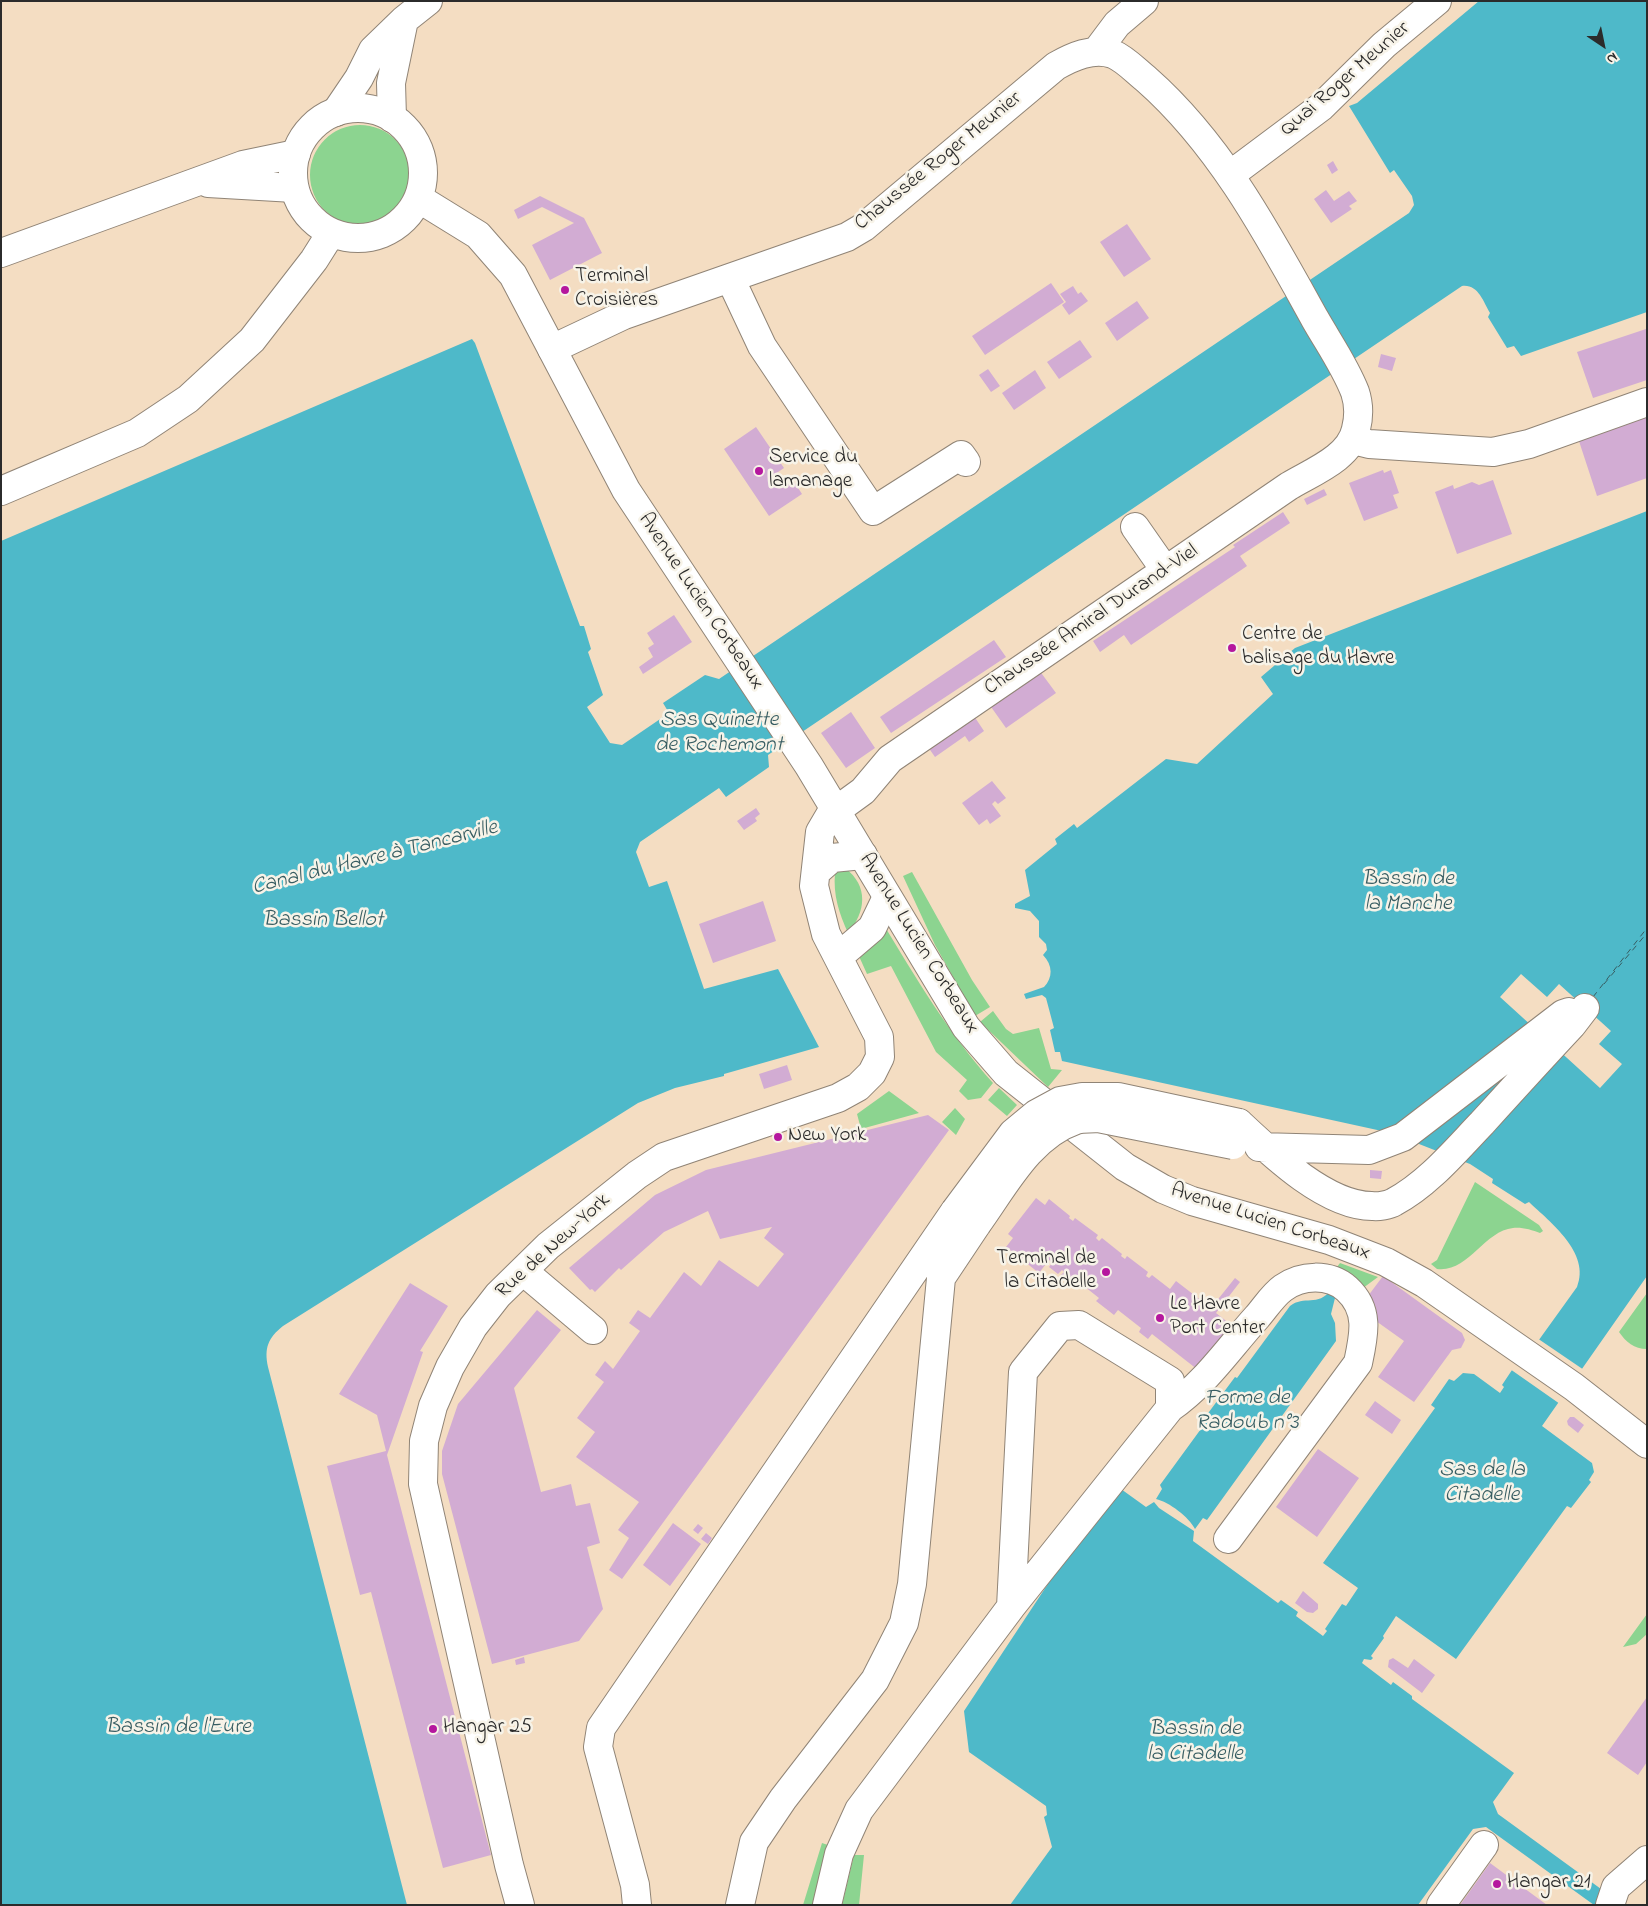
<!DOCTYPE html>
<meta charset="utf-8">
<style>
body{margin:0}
#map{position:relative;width:1648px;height:1906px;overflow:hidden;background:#f4ddc2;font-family:"Indie Flower",sans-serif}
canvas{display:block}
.frame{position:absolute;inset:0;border:2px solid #2b2b2b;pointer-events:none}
.north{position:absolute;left:1578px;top:20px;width:50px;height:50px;-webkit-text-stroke:4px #f7f3e8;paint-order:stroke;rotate:146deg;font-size:14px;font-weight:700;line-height:20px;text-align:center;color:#2b2b2b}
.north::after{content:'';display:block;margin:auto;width:18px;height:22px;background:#2b2b2b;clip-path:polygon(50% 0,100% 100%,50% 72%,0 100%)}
</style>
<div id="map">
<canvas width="1648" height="1906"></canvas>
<div class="frame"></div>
<div class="north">N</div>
</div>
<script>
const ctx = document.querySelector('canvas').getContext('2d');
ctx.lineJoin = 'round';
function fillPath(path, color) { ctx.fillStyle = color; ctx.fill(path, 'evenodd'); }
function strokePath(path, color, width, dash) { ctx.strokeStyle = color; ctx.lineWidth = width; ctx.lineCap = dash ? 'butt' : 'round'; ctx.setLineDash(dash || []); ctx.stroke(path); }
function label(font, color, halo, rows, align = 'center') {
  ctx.font = font + ' "Indie Flower",sans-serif'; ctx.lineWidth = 5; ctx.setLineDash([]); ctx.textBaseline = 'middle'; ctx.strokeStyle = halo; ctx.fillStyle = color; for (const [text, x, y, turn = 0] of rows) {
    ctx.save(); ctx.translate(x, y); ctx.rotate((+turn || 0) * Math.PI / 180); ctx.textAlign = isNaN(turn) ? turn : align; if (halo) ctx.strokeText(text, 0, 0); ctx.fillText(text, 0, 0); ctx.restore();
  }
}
fillPath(new Path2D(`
 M310 175a50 50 0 1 1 100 0a50 50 0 1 1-100 0Z
 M845,868C869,886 866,912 848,933C839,913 833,895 835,873Z
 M912,872L972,980L990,1007L975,1016L935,945L903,876Z
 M882,922C916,978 949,1034 993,1083L981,1098L968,1100L959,1091L967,1080L936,1052L891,966L867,974L858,954Z
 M993,1011L1006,1029L1013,1034L1039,1028L1051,1069L1062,1070L1048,1087L980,1022Z
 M999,1088L1017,1105L1007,1116L988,1100Z
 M889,1091L919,1113L861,1129L857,1114Z
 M955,1108L965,1119L956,1135L942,1122Z
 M1475,1182L1539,1225L1543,1231L1540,1233C1532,1230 1522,1227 1513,1228C1484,1231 1468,1273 1437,1269L1431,1264L1437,1260Z
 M1340,1263L1378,1277L1363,1288L1334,1271Z
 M1647,1293V1349C1634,1349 1626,1342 1619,1332Z
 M1647,1614V1634L1636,1644L1623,1647Z
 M822,1843L831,1846L817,1905H803Z
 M854,1855H864L859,1905H842Z`), '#8cd490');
fillPath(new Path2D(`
 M1479,1H1647V312L1521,356L1514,346L1507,348L1488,317L1490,313C1483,301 1478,284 1462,286L768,755L769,767L726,797L719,788L640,842L636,852L649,887L667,881L704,989L778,969L819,1047L724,1074V1076L675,1088L638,1103L283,1326C268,1338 264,1348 268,1367L407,1905H1V541L472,339L475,343L580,626H584L591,649L588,652L603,695L587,707L610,743L622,745L669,713L663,703L705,675L719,679L1409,213L1414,205L1412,196L1394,170L1390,173L1349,106L1357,103Z
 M1647,511V1276L1542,1426L1592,1463L1594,1472L1589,1480L1591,1482L1571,1508L1567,1506L1456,1659L1396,1616L1383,1636L1384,1638L1371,1656L1373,1658L1371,1660L1364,1659L1362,1663L1391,1685L1393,1682L1412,1696V1699L1514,1773L1493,1802L1498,1814L1623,1905H1594L1486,1827L1473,1829L1418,1905H1010L1052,1847L1044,1817L1047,1815L1046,1806L969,1752L964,1711L1114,1484L1146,1507L1154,1502L1159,1508L1194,1531L1193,1541L1278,1603L1281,1600L1298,1612L1296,1616L1323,1636L1327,1631L1325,1629L1342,1604L1346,1606L1358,1588L1323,1563L1435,1408L1431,1405L1449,1379L1454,1381L1463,1373L1474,1374L1500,1393L1504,1387L1502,1385L1514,1367L1518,1369L1577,1287C1591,1253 1550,1222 1529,1202L1525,1204L1492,1183L1493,1179L1470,1164L1391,1133L1062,1061L1060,1052H1055L1050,1030L1054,1028L1046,998L1042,995L1026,999L1024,994L1044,987C1053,978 1053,965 1043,955L1047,950L1046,944L1039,937V921L1030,911L1015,908V904L1030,896L1025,870L1057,844L1055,839L1074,824L1077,828L1166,759L1197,764L1273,694L1261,677L1295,648Z
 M1331,1290L1336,1294L1331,1314L1335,1323L1336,1341L1207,1520L1203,1518L1195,1529C1189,1517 1169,1502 1156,1499L1162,1489L1160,1485L1206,1422L1203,1420L1235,1377L1237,1378L1290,1306C1304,1295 1318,1307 1331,1290Z`), '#4eb9c9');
fillPath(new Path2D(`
 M1521,974L1547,997L1559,984L1611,1031L1599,1044L1622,1064L1600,1088L1500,997Z
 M1537,1338L1584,1370L1560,1404L1510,1369L1513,1365L1517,1366Z`), '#f4ddc2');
strokePath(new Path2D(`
 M1604,984L1647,933
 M1593,997L1647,928`), '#375d62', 1, [6, 5]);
fillPath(new Path2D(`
 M1333,161L1338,170L1332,174L1327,165Z
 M1326,190L1334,201L1349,191L1357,201L1349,206L1352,209L1331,223L1314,199Z
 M540,196L584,218L602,253L550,280L532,245L574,223L542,207L518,219L514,210Z
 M1127,224L1151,259L1124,277L1100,242Z
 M1051,283L1064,302L985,355L972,336Z
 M1073,286L1078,294L1081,292L1088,301L1069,315L1062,305L1066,302L1060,294Z
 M1137,301L1149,318L1117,341L1105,323Z
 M1646,329L1647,380L1593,398L1577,352Z
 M1080,340L1092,357L1059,379L1047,362Z
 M1381,354L1396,358L1392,371L1378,367Z
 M988,369L1000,386L991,392L979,375Z
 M1035,370L1046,388L1014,410L1002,393Z
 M1647,412V478L1597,496L1577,435Z
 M756,427L784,468L775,474L782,484L791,477L802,494L769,516L724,449Z
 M1383,470L1384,473L1391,470L1399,493L1393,495L1398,508L1364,521L1349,483Z
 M1493,480L1512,534L1457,554L1435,492L1453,485L1454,489L1472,482L1479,485Z
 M1324,489L1327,495L1307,505L1304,499Z
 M1283,512L1290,523L1240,556L1247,566L1131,645L1124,635L1100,652L1093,641L1235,547L1233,545Z
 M674,615L692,642L643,674L639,667L653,657L648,648L654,644L647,633Z
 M994,640L1006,657L891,733L880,717Z
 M1039,670L1056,693L1006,728L989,704Z
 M851,712L875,748L846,768L821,733Z
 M974,716L984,731L969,742L965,736L935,757L928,747Z
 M992,781L1006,798L998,804L995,801L992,804L1001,816L990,824L987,819L979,825L962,803Z
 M756,808L760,814L755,818L757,821L744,830L737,821Z
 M763,901L776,941L713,963L699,924Z
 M787,1065L792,1080L764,1089L759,1074Z
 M928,1115L949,1130L622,1579L609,1570L629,1538L618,1530L639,1502L576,1457L595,1432L577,1418L604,1382L595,1375L605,1361L613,1369L640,1331L629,1323L638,1310L650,1318L684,1272L701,1286L719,1260L758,1287L784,1254L764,1238L772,1227L720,1239L708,1211L664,1232L621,1270L619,1268L595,1292L592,1289L590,1290L569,1268L655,1195L706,1170Z
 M1370,1170L1382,1171L1381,1179L1370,1178Z
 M1036,1198L1045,1205L1049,1199L1070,1216L1069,1218L1073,1221L1075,1218L1098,1235L1096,1238L1099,1241L1102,1238L1122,1254L1121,1256L1125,1259L1127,1256L1148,1272L1146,1276L1149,1278L1152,1275L1170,1289L1176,1281L1211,1308L1235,1278L1240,1282L1216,1313L1234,1327L1216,1384L1152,1334L1148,1339L1139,1332L1141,1328L1118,1310L1114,1315L1096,1301L1099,1298L1075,1279L1071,1284L1060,1276L1064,1272L1062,1270L1058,1274L1049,1267L1052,1263L1049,1260L1039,1273L1006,1247L1013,1238L1008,1234Z
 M1383,1276L1462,1333L1465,1340L1461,1348L1452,1350L1414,1402L1378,1377L1404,1341L1376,1321L1368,1296Z
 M410,1283L448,1306L420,1351L423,1352L387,1455L491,1855L443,1868L371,1592L360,1595L327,1466L386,1451L377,1415L339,1394Z
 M537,1310L561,1330L514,1388L541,1492L571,1484L576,1506L590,1503L600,1543L587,1547L603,1609L579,1641L492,1664L442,1474V1451L458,1404Z
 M1375,1401L1401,1420L1392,1434L1365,1415Z
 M1570,1417H1574L1584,1425L1578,1433L1568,1425L1567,1421Z
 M1318,1449L1359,1478L1317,1537L1276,1507Z
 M673,1523L701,1544L670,1586L643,1565Z
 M698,1524L703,1528L698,1534L693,1530Z
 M706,1533L712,1538L708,1544L701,1539Z
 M1303,1591L1318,1604V1609L1313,1613L1307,1612L1295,1603Z
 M524,1657L525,1663L516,1665L515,1660Z
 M1393,1658L1408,1668L1414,1659L1435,1675L1422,1693L1388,1667L1389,1660Z
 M1647,1697V1762L1638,1775L1607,1753Z
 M1490,1863L1547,1905H1460Z`), '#d2acd3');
const minor = new Path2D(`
 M1096,52L1117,24L1144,1
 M336,112L359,78L373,50L404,20L428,1
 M392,118L391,83L404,20
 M1230,175L1321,107L1384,45L1437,1
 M208,183L294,188
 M1,253L243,165L296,154
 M730,278L762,346L873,511L961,455L966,462
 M1353,440L1369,444L1493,452L1529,444L1647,402
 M1135,527L1165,570
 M816,872L832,858L863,855
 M838,957L872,928L887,897
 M1239,1123C1271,1153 1326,1206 1372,1206C1378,1207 1389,1205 1394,1202C1428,1184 1456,1150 1482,1123C1512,1090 1542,1057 1572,1025L1585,1008
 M1259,1147L1369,1150L1403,1137L1563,1014L1569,1012
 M523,1271L593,1330
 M1170,1408C1205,1384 1229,1348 1257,1317C1265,1308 1273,1295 1283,1288C1301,1275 1329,1273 1347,1289C1370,1310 1364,1335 1358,1363L1228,1539
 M520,1905L509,1865L423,1484L424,1441L433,1406L450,1367L473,1327L498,1295L548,1246L637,1175L664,1157L838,1098L858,1087L872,1073L880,1057L879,1037L826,934L814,886L820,832L830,815L863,791L890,759L1289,486C1312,472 1350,458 1356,429C1359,417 1359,404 1355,392C1345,366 1328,342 1315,319C1268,234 1220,144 1146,79C1136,71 1125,59 1113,54C1093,47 1072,57 1056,66L864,227L847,237L624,315L552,349
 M637,1905L635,1885L598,1747L601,1728L955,1211
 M740,1905L754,1842L783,1799L875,1680L904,1623L912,1584L941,1278L977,1224
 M827,1905L839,1854L859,1810L1011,1607L1170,1408V1381L1079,1325L1060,1326L1023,1372L1011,1607
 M1441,1905L1484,1845
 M1610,1905L1616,1887L1647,1860`);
const major = new Path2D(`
 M293 173a65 65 0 1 1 130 0a65 65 0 1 1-130 0Z
 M418,198L478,235L513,275L626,490L809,766L966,1027L1006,1073L1125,1167L1163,1189L1192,1201L1329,1240L1386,1262L1424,1283L1574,1387L1647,1444
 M1,491L137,433L188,399L252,340L314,260L331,233`);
strokePath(minor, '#908476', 30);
strokePath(major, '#908476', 30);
strokePath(minor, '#fff', 28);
strokePath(major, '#fff', 28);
const minorBridge = new Path2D(`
 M955,1211L1013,1133L1036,1114L1060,1101L1082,1097H1118L1239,1123
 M977,1224C1004,1187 1029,1136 1076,1120C1082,1118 1091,1119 1098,1118L1233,1145`);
strokePath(minorBridge, '#908476', 30, []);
strokePath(minorBridge, '#fff', 28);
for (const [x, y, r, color] of [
 [565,290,5,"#b5179e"],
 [759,471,5,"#b5179e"],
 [1232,648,5,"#b5179e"],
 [778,1137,5,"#b5179e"],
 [1106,1272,5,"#b5179e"],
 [1160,1318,5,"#b5179e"],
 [433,1729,5,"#b5179e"],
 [1497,1884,5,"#b5179e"]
]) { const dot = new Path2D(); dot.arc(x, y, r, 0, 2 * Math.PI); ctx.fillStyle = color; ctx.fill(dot); strokePath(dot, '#f7f3e8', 2); }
label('21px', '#2b2b2b', '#f7f3e8', [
 ["Quai Roger Meunier",1346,80,-41],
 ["Chaussée Roger Meunier",939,162,-39],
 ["Avenue Lucien Corbeaux",700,602,56],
 ["Chaussée Amiral Durand-Viel",1092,621,-34],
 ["Avenue Lucien Corbeaux",918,944,58],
 ["Avenue Lucien Corbeaux",1270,1223,18],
 ["Rue de New-York",554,1247,-42]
]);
label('21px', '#2b2b2b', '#f7f3e8', [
 ["Terminal",575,278],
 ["Croisières",575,302],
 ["Service du",769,459],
 ["lamanage",769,483],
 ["Centre de",1242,636],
 ["balisage du Havre",1242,660],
 ["New York",788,1137],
 ["Terminal de",1096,1260,"right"],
 ["la Citadelle",1096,1284,"right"],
 ["Le Havre",1170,1306],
 ["Port Center",1170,1330],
 ["Hangar 25",443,1729],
 ["Hangar 21",1507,1884]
], 'left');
label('italic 22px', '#375d62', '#f7f3e8', [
 ["Sas Quinette",719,721],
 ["de Rochemont",719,746],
 ["Canal du Havre à Tancarville",375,859,-14],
 ["Bassin de",1408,880],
 ["la Manche",1408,905],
 ["Bassin Bellot",323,921],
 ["Forme de",1247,1399],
 ["Radoub n°3",1247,1424],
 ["Sas de la",1482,1471],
 ["Citadelle",1482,1496],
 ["Bassin de l'Eure",178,1728],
 ["Bassin de",1195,1730],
 ["la Citadelle",1195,1755]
]);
</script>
